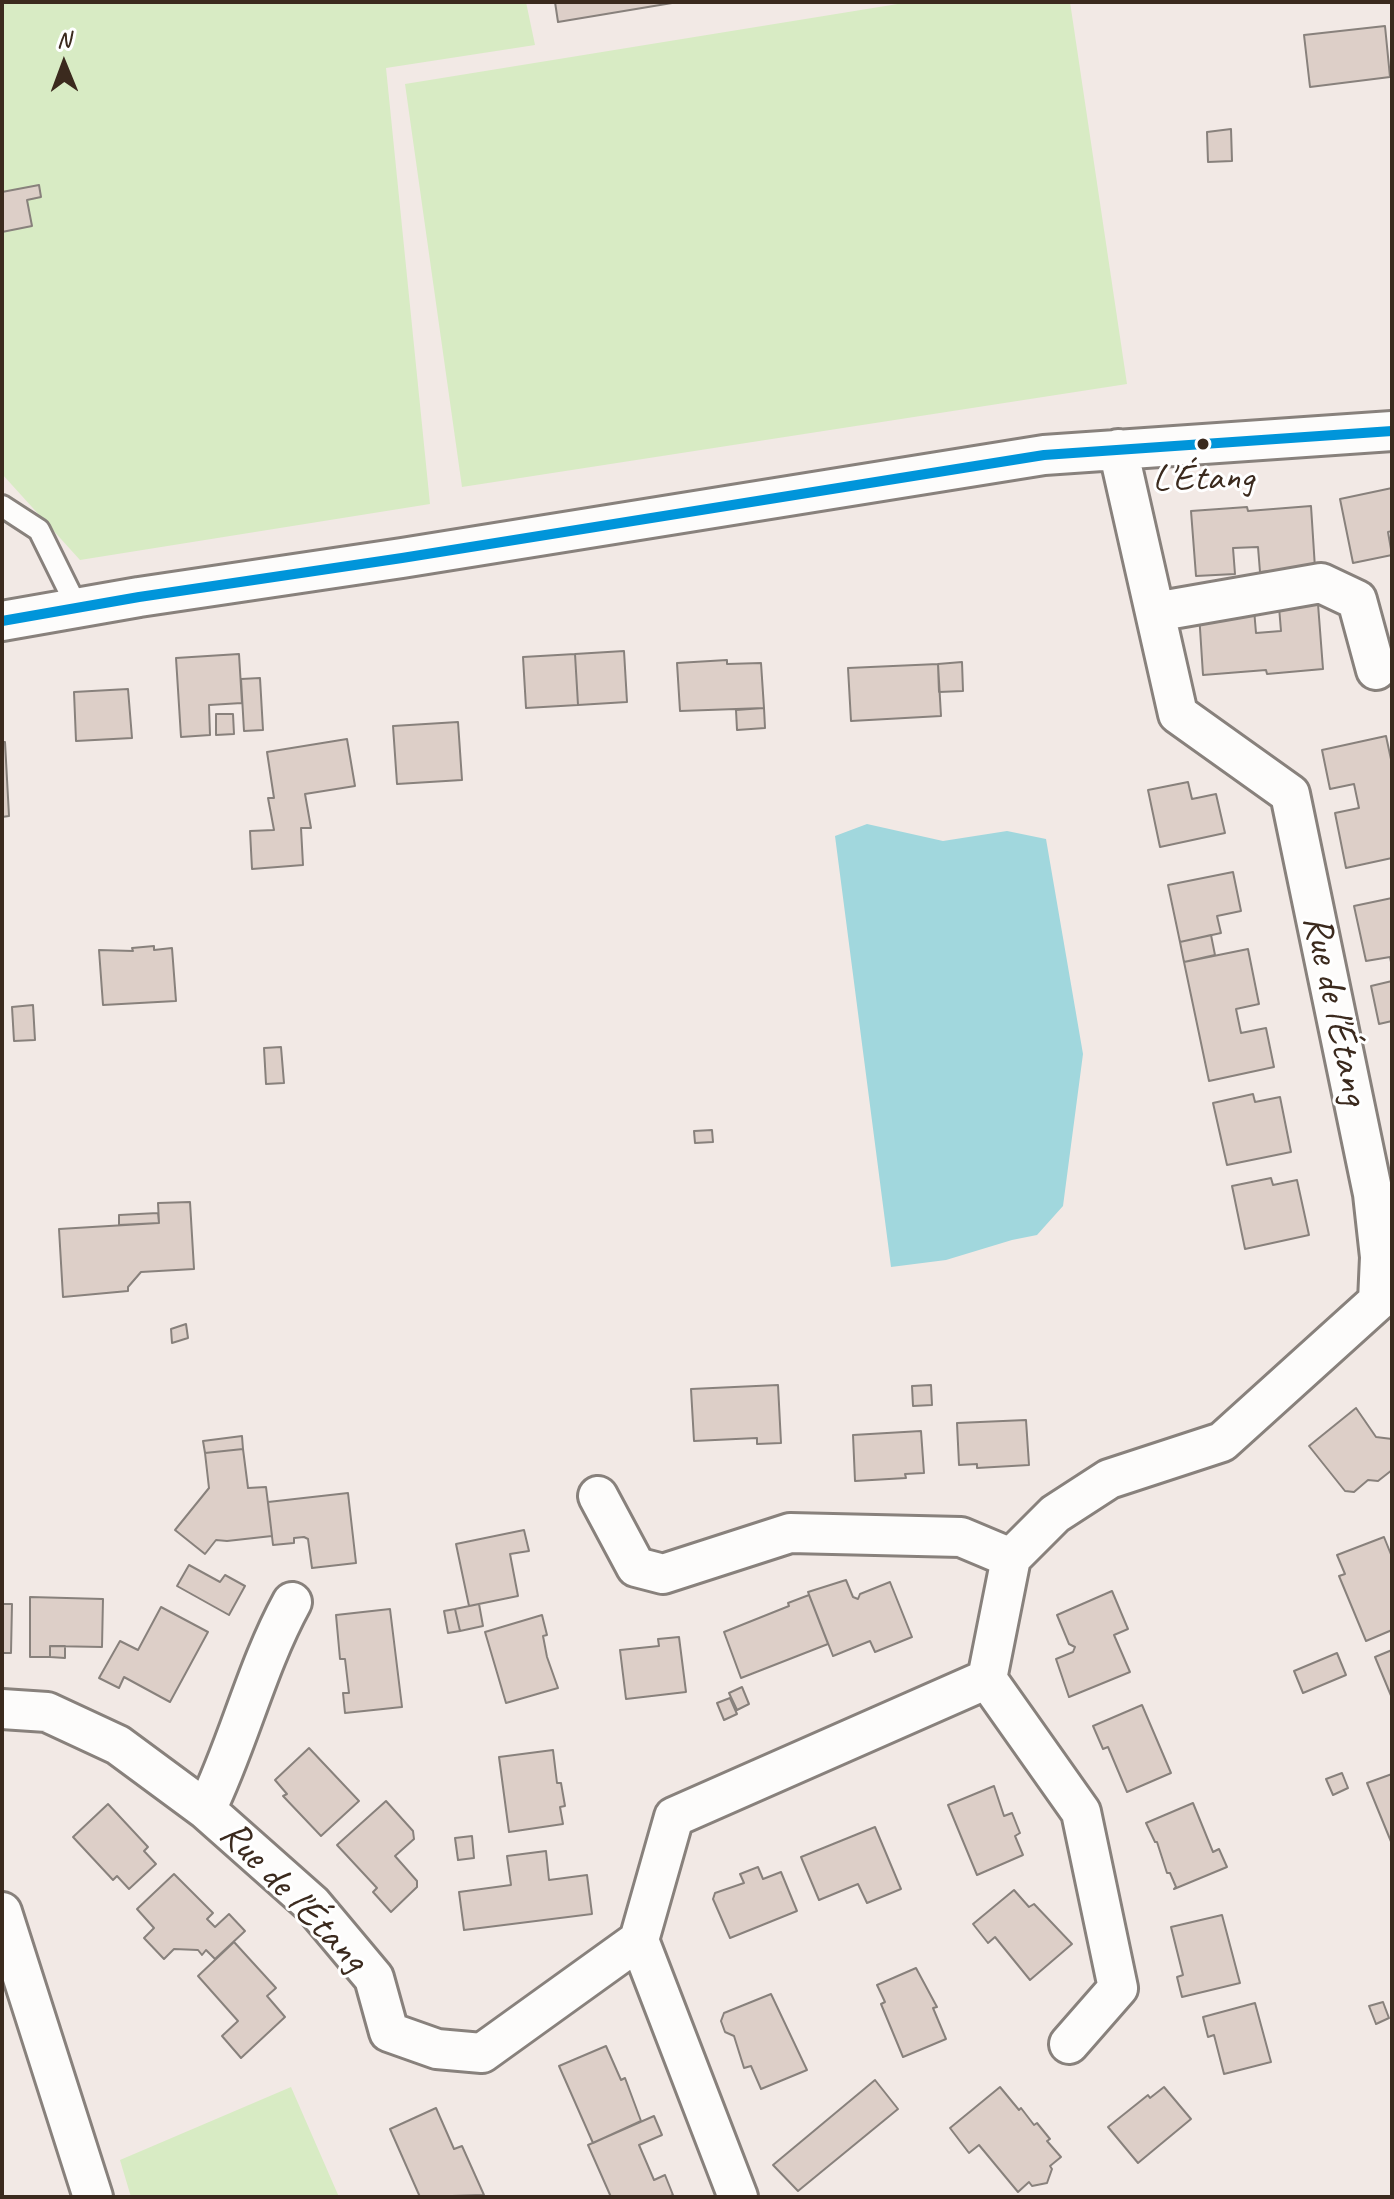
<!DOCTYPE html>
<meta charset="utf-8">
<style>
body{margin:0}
#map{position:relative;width:1394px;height:2199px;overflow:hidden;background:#f2e9e5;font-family:Caveat,sans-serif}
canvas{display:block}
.frame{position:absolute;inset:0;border:4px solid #3b2a1e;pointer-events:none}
.north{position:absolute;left:24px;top:24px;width:80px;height:80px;-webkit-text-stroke:6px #fff;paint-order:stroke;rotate:359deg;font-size:22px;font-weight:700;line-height:32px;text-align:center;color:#3b2a1e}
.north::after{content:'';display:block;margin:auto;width:28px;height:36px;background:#3b2a1e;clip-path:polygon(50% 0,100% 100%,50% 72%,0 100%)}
</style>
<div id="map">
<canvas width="1394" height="2199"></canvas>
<div class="frame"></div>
<div class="north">N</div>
</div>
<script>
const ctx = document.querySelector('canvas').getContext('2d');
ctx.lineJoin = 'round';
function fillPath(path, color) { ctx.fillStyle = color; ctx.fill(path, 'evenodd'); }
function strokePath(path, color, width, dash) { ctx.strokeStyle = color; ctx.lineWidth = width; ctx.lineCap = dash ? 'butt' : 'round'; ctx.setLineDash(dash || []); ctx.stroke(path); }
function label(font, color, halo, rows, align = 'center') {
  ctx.font = font + ' Caveat,sans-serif'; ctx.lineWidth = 6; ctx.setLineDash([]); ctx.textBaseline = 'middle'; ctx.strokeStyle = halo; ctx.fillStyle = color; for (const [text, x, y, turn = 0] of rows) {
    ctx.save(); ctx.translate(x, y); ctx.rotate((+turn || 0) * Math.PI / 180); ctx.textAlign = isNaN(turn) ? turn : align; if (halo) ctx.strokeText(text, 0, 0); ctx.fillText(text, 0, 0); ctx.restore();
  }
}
fillPath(new Path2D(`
 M2,2H526L535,45L386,68L430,504L80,560L2,474Z
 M910,2H1070L1127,384L462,487L405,84Z
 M291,2087L339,2197H131L120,2160Z`), '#d8ebc4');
fillPath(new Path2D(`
 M867,824L943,841L1007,831L1046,839L1083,1054L1063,1206L1037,1235L1012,1240L946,1260L891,1267L835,836Z`), '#a1d7dd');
const building = new Path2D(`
 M555,2H678L558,22Z
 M1385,26L1390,77L1310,87L1304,35Z
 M1231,129L1232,161L1208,162L1207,132Z
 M39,185L41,197L27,200L32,226L2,232V192Z
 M1392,488V531L1388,532L1392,555L1353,563L1340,499Z
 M1311,506L1315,568L1260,572L1258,547L1233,548L1235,574L1196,576L1191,511L1247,507L1248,511Z
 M1318,604L1323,669L1267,674L1266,670L1203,675L1199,613L1254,609L1256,633L1281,631L1279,607Z
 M624,651L627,702L578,705L575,654Z
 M239,654L242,703L209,705L210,735L181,737L176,658Z
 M575,654L578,705L526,708L523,657Z
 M727,660V664L761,663L764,708L680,711L677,663Z
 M962,662L963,691L939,692L938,664Z
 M938,664L941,716L851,721L848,668Z
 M260,678L263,730L244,731L241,679Z
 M128,689L132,738L76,741L74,692Z
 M764,708L765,728L737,730L736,710Z
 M216,714H233L234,734L216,735Z
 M458,722L462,780L397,784L393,726Z
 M1386,736L1392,764V858L1346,868L1335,813L1359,808L1354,784L1330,789L1322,750Z
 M347,739L355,786L305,794L311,828H301L303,865L252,869L250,831L274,830L268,798H274L267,752Z
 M2,742H5L9,816L2,817Z
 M1188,782L1192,799L1216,794L1225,833L1160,847L1148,790Z
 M1233,872L1241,911L1217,916L1221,933L1180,942L1168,885Z
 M1392,898V967L1390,957L1366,961L1354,906Z
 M1211,935L1215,955L1184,962L1180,942Z
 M154,946V950L172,948L176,1001L103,1005L99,950L133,951L132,948Z
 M1248,949L1259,1004L1236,1009L1241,1033L1266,1028L1274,1067L1209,1081L1184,962Z
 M1392,981V1021L1379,1024L1371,986Z
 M33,1005L35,1040L14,1041L12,1007Z
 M281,1047L284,1083L266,1084L264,1048Z
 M1253,1094L1255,1102L1280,1097L1291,1152L1227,1165L1213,1103Z
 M712,1130L713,1142L695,1143L694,1131Z
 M1271,1178L1273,1185L1297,1180L1309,1235L1245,1249L1232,1186Z
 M190,1202L194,1269L141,1272L128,1287V1291L63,1297L59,1229L159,1223L158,1203Z
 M158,1213L159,1223L119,1225V1215Z
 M186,1324L188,1338L172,1343L171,1329Z
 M778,1385L781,1443L757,1444V1438L694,1441L691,1389Z
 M931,1385L932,1405L913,1406L912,1386Z
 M1356,1408L1376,1437L1392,1439V1470L1378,1481L1368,1480L1354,1492L1345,1491L1309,1446Z
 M1026,1420L1029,1465L977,1468V1464L959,1465L957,1423Z
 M921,1431L924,1473L905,1474L906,1478L855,1481L853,1435Z
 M242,1436L243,1449L205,1453L203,1441Z
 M243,1449L248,1488L266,1487L272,1536L227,1541L216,1540L205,1554L175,1530L209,1488L205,1453Z
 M348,1493L356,1563L312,1568L308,1539L304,1537L294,1538V1543L273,1545L268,1502Z
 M524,1530L529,1551L510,1554L518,1596L469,1606L456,1544Z
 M1384,1537L1392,1557V1630L1366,1641L1339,1576L1345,1574L1337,1555Z
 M189,1565L220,1582L225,1575L245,1586L229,1615L177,1586Z
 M846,1580L853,1597L858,1599L860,1594L890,1582L912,1637L875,1652L870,1641L833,1656L808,1592Z
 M1112,1591L1128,1629L1114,1635L1130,1672L1069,1697L1056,1659L1073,1652L1075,1647L1069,1644L1057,1615Z
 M809,1595L828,1644L741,1678L724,1632L789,1606L788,1603Z
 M30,1597L103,1599L102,1647L50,1646V1657H30Z
 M2,1604H12L11,1653H2Z
 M479,1604L483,1626L460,1631L455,1609Z
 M161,1607L208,1632L170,1702L124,1677L119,1688L99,1678L120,1641L138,1650Z
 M390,1609L402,1707L345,1713L343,1693H349L345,1659H340L336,1615Z
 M455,1609L460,1631L448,1633L444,1611Z
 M542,1615L547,1635L543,1636L547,1657L558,1688L506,1703L485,1632Z
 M679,1637L686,1692L626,1699L620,1650L659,1646L658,1639Z
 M50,1646H65V1658L50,1657Z
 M1392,1650V1698L1375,1657Z
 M1337,1653L1346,1675L1303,1693L1294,1671Z
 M742,1687L749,1704L737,1710L729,1693Z
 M730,1698L737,1714L724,1720L717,1703Z
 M1142,1705L1171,1773L1127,1792L1108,1747L1103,1749L1093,1726Z
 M309,1748L359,1801L321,1836L283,1796L287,1794L275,1780Z
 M553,1750L557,1783H561L565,1806L560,1807L563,1824L509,1832L499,1757Z
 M1342,1773L1348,1788L1333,1795L1326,1779Z
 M1392,1774V1844L1367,1783Z
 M994,1786L1004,1816L1012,1813L1020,1833L1015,1836L1023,1855L977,1875L948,1805Z
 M386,1801L413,1831L414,1839L395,1856L417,1881V1887L391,1912L373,1892L377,1888L337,1845Z
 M1193,1803L1213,1852L1219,1849L1227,1867L1174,1889L1176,1887L1170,1873H1167L1157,1842H1155L1146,1823Z
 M108,1804L148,1847L144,1851L156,1864L129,1889L117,1876L113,1880L73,1837Z
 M875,1827L901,1889L867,1903L858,1884L819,1900L801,1857Z
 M472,1836L474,1858L458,1860L455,1838Z
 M546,1851L549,1880L587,1875L592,1914L464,1930L459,1892L511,1885L507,1856Z
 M758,1867L763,1879L781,1872L797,1911L730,1938L713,1899L715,1893L744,1883L740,1874Z
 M174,1874L213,1913L207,1919L215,1927L229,1914L245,1931L215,1959L206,1950L202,1955L198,1950L174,1949L164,1959L144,1938L154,1928L137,1909Z
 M1014,1890L1029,1907L1034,1904L1072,1944L1030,1980L995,1937L988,1943L973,1924Z
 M1222,1915L1240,1983L1182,1997L1177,1977L1183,1975L1171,1927Z
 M234,1942L276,1988L267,1996L285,2017L241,2058L222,2036L238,2021L198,1976Z
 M916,1968L937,2007L933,2008L946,2039L903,2057L881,2004L885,2002L877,1985Z
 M771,1994L807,2070L761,2089L751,2066L744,2068L734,2036L725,2032L721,2021L724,2013Z
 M1383,2002L1389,2018L1376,2024L1369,2006Z
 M1255,2003L1271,2062L1224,2074L1214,2035L1208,2037L1203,2017Z
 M606,2046L621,2080L625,2078L641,2121L593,2143L559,2066Z
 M875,2080L898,2109L798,2191L773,2165Z
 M1000,2087L1019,2110L1021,2108L1034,2125L1037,2123L1050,2139L1047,2141L1061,2157L1050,2166L1052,2169L1047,2183L1032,2186L1029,2182L1018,2192L979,2145L969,2153L950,2128Z
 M1164,2087L1191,2119L1138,2163L1108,2127L1148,2095L1150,2098Z
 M436,2108L454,2149L462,2146L484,2195L420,2197L390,2129Z
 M654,2116L662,2135L639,2145L654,2180L665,2175L673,2195L668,2197H611L588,2145Z`);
fillPath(building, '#ddcfc8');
strokePath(building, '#88817c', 2);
const service = new Path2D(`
 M2,506L39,530L78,609`);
const minor = new Path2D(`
 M1155,612L1321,583L1357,600L1376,670
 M2,621L139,597L402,558L1044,455L1392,431
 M598,1496L636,1567L663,1574L790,1533L961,1537L1011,1558
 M2,1709L47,1712L118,1745L206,1810L312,1904L374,1978L389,2032L437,2049L482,2053L639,1940
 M206,1810C239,1742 256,1668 292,1602
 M2,1912L93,2197
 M1069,2044L1118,1988L1081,1812L987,1679L1011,1558L1055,1514L1109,1479L1222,1442L1378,1301L1380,1257L1373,1194L1290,794L1178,714L1118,449
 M738,2197L639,1940L674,1817L987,1679`);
strokePath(service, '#88817c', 26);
strokePath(minor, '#88817c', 44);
strokePath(service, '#fdfcfb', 20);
strokePath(minor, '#fdfcfb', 38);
strokePath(new Path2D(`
 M2,621L139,597L402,558L1044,455L1392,431`), '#0095da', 10);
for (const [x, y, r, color] of [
 [1203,444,7,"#3b2a1e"]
]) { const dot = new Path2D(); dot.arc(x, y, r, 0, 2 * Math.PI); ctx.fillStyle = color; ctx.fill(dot); strokePath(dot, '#fff', 3); }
label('38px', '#3b2a1e', '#fff', [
 ["L'Étang",1203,479]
]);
label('40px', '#3b2a1e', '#fff', [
 ["Rue de l'Étang",1335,1010,78],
 ["Rue de l'Étang",293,1897,46]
]);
</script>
